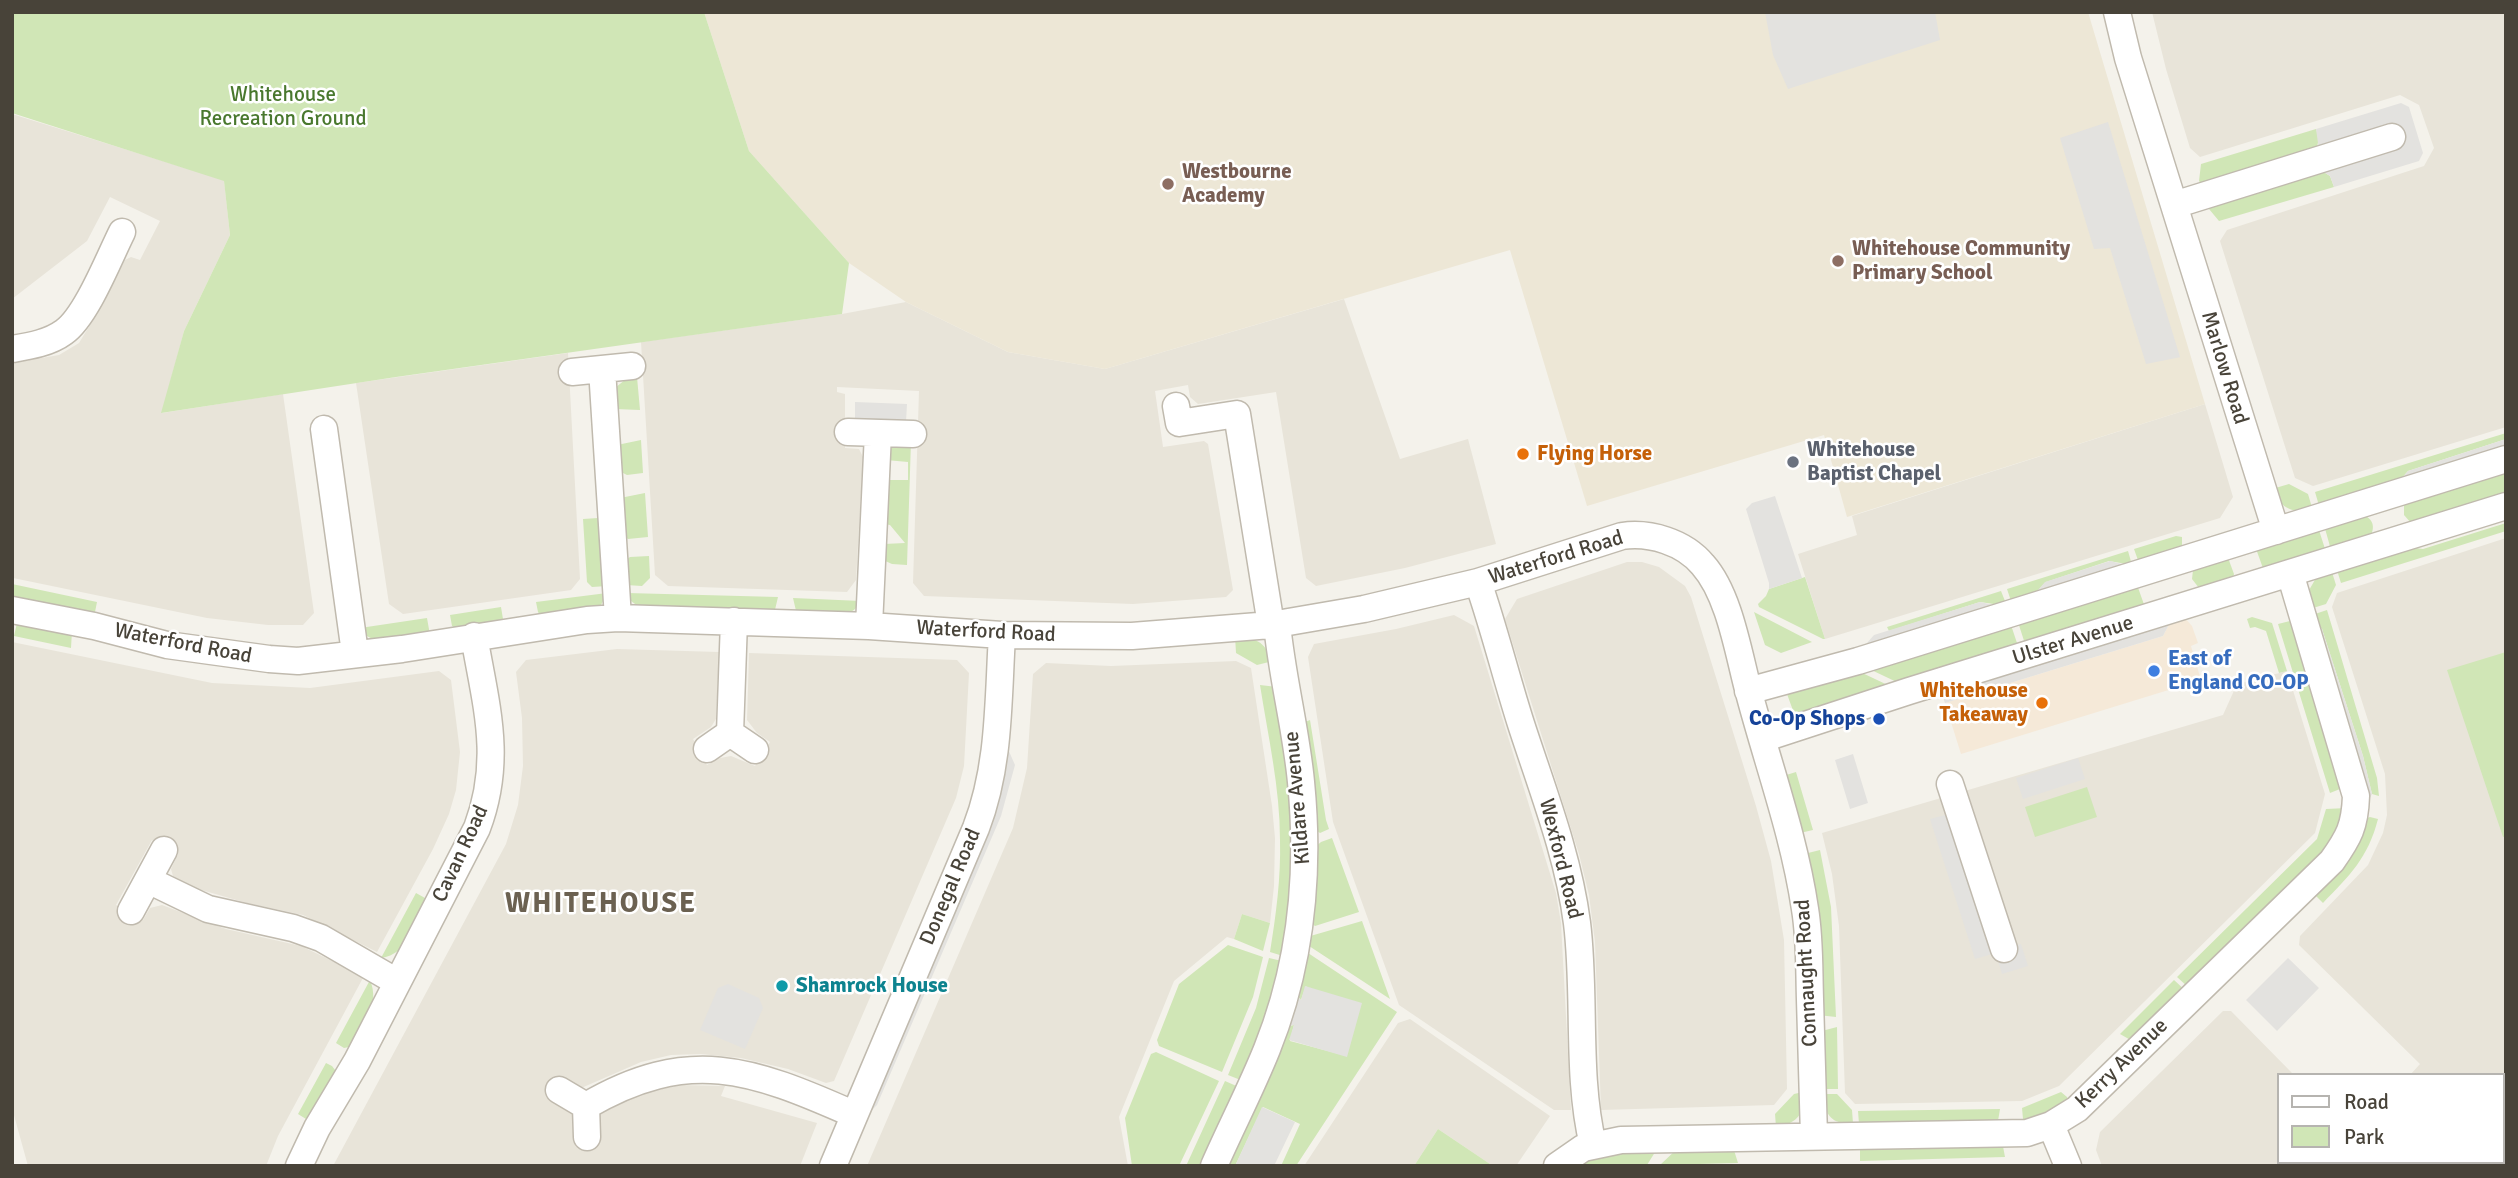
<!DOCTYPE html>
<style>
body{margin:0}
#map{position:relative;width:2518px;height:1178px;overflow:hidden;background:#f4f2eb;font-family:Signika,sans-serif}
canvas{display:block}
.frame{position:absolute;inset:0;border:14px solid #484339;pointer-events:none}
.legend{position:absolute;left:2277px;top:1073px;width:228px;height:91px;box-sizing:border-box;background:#fff;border:2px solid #b6b4b0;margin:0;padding:9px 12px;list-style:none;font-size:21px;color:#484339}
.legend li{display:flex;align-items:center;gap:14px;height:35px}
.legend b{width:35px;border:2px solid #b6b4b0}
</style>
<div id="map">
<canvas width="2518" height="1178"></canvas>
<div class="frame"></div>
<ul class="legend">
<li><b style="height:9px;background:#fff"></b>Road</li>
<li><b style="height:19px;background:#d0e6b6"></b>Park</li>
</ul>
</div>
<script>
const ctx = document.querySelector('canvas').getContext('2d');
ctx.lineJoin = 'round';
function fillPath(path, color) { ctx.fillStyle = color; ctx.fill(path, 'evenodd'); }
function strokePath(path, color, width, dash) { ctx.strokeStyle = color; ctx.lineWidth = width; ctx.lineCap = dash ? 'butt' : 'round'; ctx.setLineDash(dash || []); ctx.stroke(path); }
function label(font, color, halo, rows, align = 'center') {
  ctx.font = font + ' Signika,sans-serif'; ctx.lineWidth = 5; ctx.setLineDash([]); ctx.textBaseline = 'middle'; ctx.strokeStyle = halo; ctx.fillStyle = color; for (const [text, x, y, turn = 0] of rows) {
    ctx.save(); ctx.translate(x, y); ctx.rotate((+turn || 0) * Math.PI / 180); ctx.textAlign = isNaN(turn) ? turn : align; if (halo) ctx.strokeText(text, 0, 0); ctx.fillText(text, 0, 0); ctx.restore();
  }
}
fillPath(new Path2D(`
 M2152,12H2506V427L2313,486L2295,478L2220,241L2227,230L2424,166L2434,148L2419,105L2400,95L2200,157L2190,148L2166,69Z
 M12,114L224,180L230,235L184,331L162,413L283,394L314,613L303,625H268L207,618L13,578L12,363L59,355L79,343L104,302L125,260L131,257L140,260L160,221L110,197L87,241L12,299Z
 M1344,299L1400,459L1468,439L1496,544L1405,568L1316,586L1306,578L1276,392L1198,404L1190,397L1188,385L1155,391L1163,447L1204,441L1208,444L1233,590L1226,597L1133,604L924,596L913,583L919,391L837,387V392L845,394V448L859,449L863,457L856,580L847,592L668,586L655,575L641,342L842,314L906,302L1008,352L1105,369Z
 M568,353L580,579L571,590L403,614L389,604L356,383Z
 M2205,404L2233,497L2220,518L1825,639L1798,554L1857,535L1852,516Z
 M2506,538V1166H2102L2096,1150L2100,1132L2223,1011H2231L2293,1074L2278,1075V1162H2502V1075H2410L2420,1064L2299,945L2300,936L2368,865L2383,833L2387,815L2385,774L2332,607L2337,593Z
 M1627,562H1642L1659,567L1685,586L1691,597L1756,806L1771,861L1784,940L1787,1089L1774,1105L1601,1110L1595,942L1589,895L1579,854L1505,619L1517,599Z
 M1454,615L1474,626L1556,893L1561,923L1571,1110H1554L1399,1005L1333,822L1308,657L1314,644L1396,629Z
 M12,642L212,683L310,688L439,671L451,680L460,752L456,790L449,814L433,849L377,952L303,915L247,903L191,887L173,876L171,869L178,854L152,840L116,905L143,920L150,908L162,905L226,929L301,946L364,976L278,1136L266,1166H28L12,1108Z
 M617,649L719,652L716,719L711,727L693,739L707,765L720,758L731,756L755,766L770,742L757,733L747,720L749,653L957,660L969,673L964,766L956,798L834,1081L826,1083L788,1069L741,1058L701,1054L671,1055L641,1062L579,1089L571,1111L575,1118L598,1115L638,1095L679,1085L725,1086L721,1096L817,1123L800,1166H333L506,844L518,805L523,766L522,718L516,672L526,660Z
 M1236,661L1251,668L1272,806L1275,838L1274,886L1270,923L1242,914L1234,939L1227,937L1174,981L1119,1117L1128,1166H867L1013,828L1027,768L1033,674L1046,663L1111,666Z
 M2287,671L2325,794L2315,833L2059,1086L2022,1101L1855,1104L1845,1093L1839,926L1832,874L1822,833L2223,715L2237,684Z
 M1410,1019L1550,1116L1516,1166H1493L1438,1129L1414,1166H1304L1398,1023Z`), '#e8e4d9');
fillPath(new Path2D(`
 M2173,617H2184L2192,626L2198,643L2191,646L2201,680L1961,754L1945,703L2163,636Z`), '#f5e9d8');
fillPath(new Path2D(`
 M704,12H2088L2205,404L1847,517L1824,435L1587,506L1510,250L1105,369L1008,352L906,302L849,263L749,151Z`), '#ede7d6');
fillPath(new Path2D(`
 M12,12H704L749,151L849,263L842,314L396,377L161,413L184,331L230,235L224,181L12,113Z
 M2316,129L2319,138L2317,147L2205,189L2199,181L2201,164Z
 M2322,171L2330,176L2334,187L2219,221L2209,209L2210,201Z
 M637,377L640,410L615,409V388L626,379Z
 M2506,433V439L2408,471L2395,486L2320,509L2315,492Z
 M641,440L643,473L627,475L619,471L617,445Z
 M911,441L907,565L892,564L883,560L884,544L905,543L890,525L884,524L886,480H908V462L886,460C889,445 897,444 911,441Z
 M2506,468V496L2411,523L2404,515V504Z
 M2289,484L2308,494L2313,511C2290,512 2283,510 2272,489Z
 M645,493L648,537L628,539L623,535L620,498Z
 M2362,515C2371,517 2376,525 2371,535L2331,550L2324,525Z
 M598,518L603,521L607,586L592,587L587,582L583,519Z
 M2506,523V531L2341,583L2336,567L2401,546L2423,549Z
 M2318,527L2326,552L2264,571L2255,546Z
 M2176,536L2182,537V547L2139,563L2134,549Z
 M2128,551L2132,565L2109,561L2046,582L2031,598L2012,604L2007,589Z
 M2227,555L2234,574L2232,581L2199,588L2192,579L2193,570Z
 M649,556L650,578L642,586L626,585L624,561L630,557Z
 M2331,569L2336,585L2326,604L2313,608L2308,592L2316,578Z
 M1805,577L1825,639H1823L1759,607L1758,604L1766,596L1769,589Z
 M2136,582L2146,610L2026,647L2017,619Z
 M12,584L97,602L95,612L90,611L89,618L12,600Z
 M2001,591L2007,606L1980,602L1889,631L1887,627Z
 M607,593L601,605L592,610L542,618L538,612L536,602Z
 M627,593L778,597L774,614L642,609L631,601Z
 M793,598L861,601C851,623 818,615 797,615Z
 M501,607L503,619L501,624L458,630L452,626L450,615Z
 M2327,610L2377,778L2379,796L2372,794L2363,756L2322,629L2312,620L2315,614Z
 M1754,612L1812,642L1781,653L1765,645Z
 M2252,617L2272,623L2287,671L2279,673L2266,631L2255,627L2250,628L2247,619Z
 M427,618L430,635C408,638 373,651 360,628Z
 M2290,621L2295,623L2345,787L2330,793L2278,624Z
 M2010,622L2019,649L1903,685L1865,667Z
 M17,623L72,631L71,648L14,636Z
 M1235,636C1257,639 1263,640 1273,661L1257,665L1236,653Z
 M2506,652V836L2503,837L2447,670Z
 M1856,670L1894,688L1795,716L1787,694Z
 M1260,685L1277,687L1296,826L1283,956L1270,952C1276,915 1281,878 1280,840C1280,788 1268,736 1260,685Z
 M1310,720L1326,820L1329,829L1320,833L1313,828L1300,724Z
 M1796,772L1813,830L1800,833L1783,776Z
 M2087,787L2097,817L2035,837L2025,807Z
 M2347,808L2338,837L2189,988L2177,977L2317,839L2326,809Z
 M2370,817L2378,819C2368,858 2350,875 2323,903L2315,895L2362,820Z
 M1332,838L1359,912L1315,926L1309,921L1313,849L1321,842Z
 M1820,850L1831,907L1836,1017L1818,1015L1804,854Z
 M416,893L425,898L429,904C417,925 408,954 381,958Z
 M1242,914L1270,923L1263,951L1234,939Z
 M1362,921L1390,999L1306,944L1307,937Z
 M1228,945L1263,957L1253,997L1222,1072L1159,1046L1157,1040L1179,984Z
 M1305,951L1397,1012L1296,1166H1281L1300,1124L1263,1107L1235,1166H1223L1283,1027L1294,1025L1290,1041L1347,1056L1306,986L1301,1000L1294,993Z
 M1269,958L1282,961L1284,965L1243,1081L1228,1075L1256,1008Z
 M370,980C380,1004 365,1025 354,1046L344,1048L336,1043Z
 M2174,980L2186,991L2134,1042L2120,1034Z
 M1837,1027L1838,1089H1820L1818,1032Z
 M1156,1052L1219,1081L1179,1166H1132L1125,1118L1151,1054Z
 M326,1063L332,1066L339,1075L314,1119H306L298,1114Z
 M1225,1081L1241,1088L1204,1166H1186Z
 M1803,1092C1803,1115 1800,1122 1776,1127L1775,1114L1794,1094Z
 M2061,1092L2067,1097L2070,1105L2026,1124L2023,1119L2022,1108Z
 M1821,1094H1837L1852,1110L1853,1123C1830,1125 1826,1114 1821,1094Z
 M2000,1109L1997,1127L1859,1124L1858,1111Z
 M1438,1129L1493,1166H1414Z
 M2002,1141L2005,1157L1860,1161V1149Z
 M1733,1147L1738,1163L1660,1165L1678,1148Z
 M1657,1149L1647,1165L1569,1166L1584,1157Z`), '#d0e6b6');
fillPath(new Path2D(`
 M1765,12H1935L1940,40L1788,89L1773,55Z
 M2401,103L2409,107L2423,153L2419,161L2334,187L2330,176L2322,171L2316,129Z
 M2108,122L2180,357H2181L2146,364L2110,248L2094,249L2060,138Z
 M855,402L907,404L906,422L855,420Z
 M2506,439V451L2395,486L2408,471Z
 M1775,496L1802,578L1769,589V583L1746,509L1752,503Z
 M2110,561L2130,566L2031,598L2045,582Z
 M1980,602L2003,607L1859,652L1874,635Z
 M2173,617L2163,636L1945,703L1940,690Z
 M2312,620L2322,629L2363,756L2372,794L2364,809Z
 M1004,740L1015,765L1001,816L877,1105L856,1126Z
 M1853,754L1868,803L1850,809L1835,760Z
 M2078,758L2085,779L2023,799L2016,778Z
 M1949,814L1994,953L2021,944L2028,966L2002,974L1997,957L1992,954L1975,959L1930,819Z
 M2288,958L2319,988L2277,1031L2246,1000Z
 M728,984L759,998L763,1008L745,1049L700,1030L718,988Z
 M1305,986L1362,1003L1347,1057L1289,1040L1294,1025L1283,1027L1294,993L1301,1000Z
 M1262,1107L1295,1122L1274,1166H1235Z`), '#e3e2df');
const minor = new Path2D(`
 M2117,12L2128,58L2276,531
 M2174,205L2392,137
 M12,349C30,346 49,343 64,332C86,317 109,258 122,232
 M602,369L618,618
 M572,372L632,366
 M1176,406L1179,423L1237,414L1271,625
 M324,429L355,653
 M848,432L913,434
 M1478,582C1494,628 1506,677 1521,724C1542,789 1568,854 1577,923C1586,995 1576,1075 1593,1145
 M12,610L94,626L167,645L269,659L298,661L402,649L587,620L618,618L869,626L1002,635L1132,636L1271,625L1364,609L1478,582L1622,536C1650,532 1684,542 1703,565C1729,594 1738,651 1748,689C1767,762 1794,834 1805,909C1810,939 1809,969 1810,999C1811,1045 1813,1091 1814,1136
 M869,626L878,433
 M1748,691L1858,661L2506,459
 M730,733L734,621
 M1762,739L1909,691L2506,506
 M707,749L730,733L755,750
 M1950,784L2004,949
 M148,880L208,909L293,928L321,938L397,982
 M131,911L164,850
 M559,1090L586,1106L587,1137
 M586,1106C689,1046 751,1069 853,1114
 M2051,1125L2068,1166
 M299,1166L317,1128L357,1061L477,828C503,759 486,706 474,636
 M833,1166L976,828C1000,766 998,701 1002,635
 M1214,1166C1231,1127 1251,1089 1267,1049C1301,964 1310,873 1301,782C1296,729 1282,677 1277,624
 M1557,1166L1583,1148L1621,1140L2027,1133L2051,1125L2077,1109L2332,861C2349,837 2355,826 2356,796L2290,573`);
strokePath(minor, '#c0baae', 29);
strokePath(minor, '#fff', 26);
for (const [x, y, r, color] of [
 [1168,184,7,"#8d6e63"],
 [1838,261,7,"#8d6e63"],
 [1523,454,7,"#e8710a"],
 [1793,462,7,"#6b7280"],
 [2154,671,7,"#3f7fe0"],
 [2042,703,7,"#e8710a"],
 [1879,719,7,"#1a4fb4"],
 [782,986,7,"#0f9aa8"]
]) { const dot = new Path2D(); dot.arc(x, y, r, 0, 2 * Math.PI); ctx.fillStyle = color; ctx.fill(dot); strokePath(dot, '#fff', 2.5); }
label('21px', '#49782e', '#fff', [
 ["Whitehouse",283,95],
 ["Recreation Ground",283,119]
]);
label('bold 21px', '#785e54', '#fff', [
 ["Westbourne",1182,172],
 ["Academy",1182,196],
 ["Whitehouse Community",1852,249],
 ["Primary School",1852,273]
], 'left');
label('21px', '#484339', '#fff', [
 ["Marlow Road",2224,368,73],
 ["Waterford Road",1556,558,-17],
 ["Waterford Road",986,632,3],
 ["Ulster Avenue",2073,641,-17],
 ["Waterford Road",183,644,11],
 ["Kildare Avenue",1298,798,-95],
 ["Cavan Road",461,854,-65],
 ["Wexford Road",1560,859,76],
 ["Donegal Road",951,887,-67],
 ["Connaught Road",1807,973,-93],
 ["Kerry Avenue",2122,1064,-44]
]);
label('bold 21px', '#5b616d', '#fff', [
 ["Whitehouse",1807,450],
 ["Baptist Chapel",1807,474]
], 'left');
label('bold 21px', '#c56008', '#fff', [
 ["Flying Horse",1537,454],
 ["Whitehouse",2028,691,"right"],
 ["Takeaway",2028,715,"right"]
], 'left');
label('bold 21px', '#366cbe', '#fff', [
 ["East of",2168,659],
 ["England CO-OP",2168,683]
], 'left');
label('bold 21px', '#164399', '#fff', [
 ["Co-Op Shops",1865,719]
], 'right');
label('bold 21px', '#0d838f', '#fff', [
 ["Shamrock House",796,986]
], 'left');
ctx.letterSpacing = '2px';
label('bold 28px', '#6b6151', '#fff', [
 ["WHITEHOUSE",601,905]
]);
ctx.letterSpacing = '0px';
</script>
